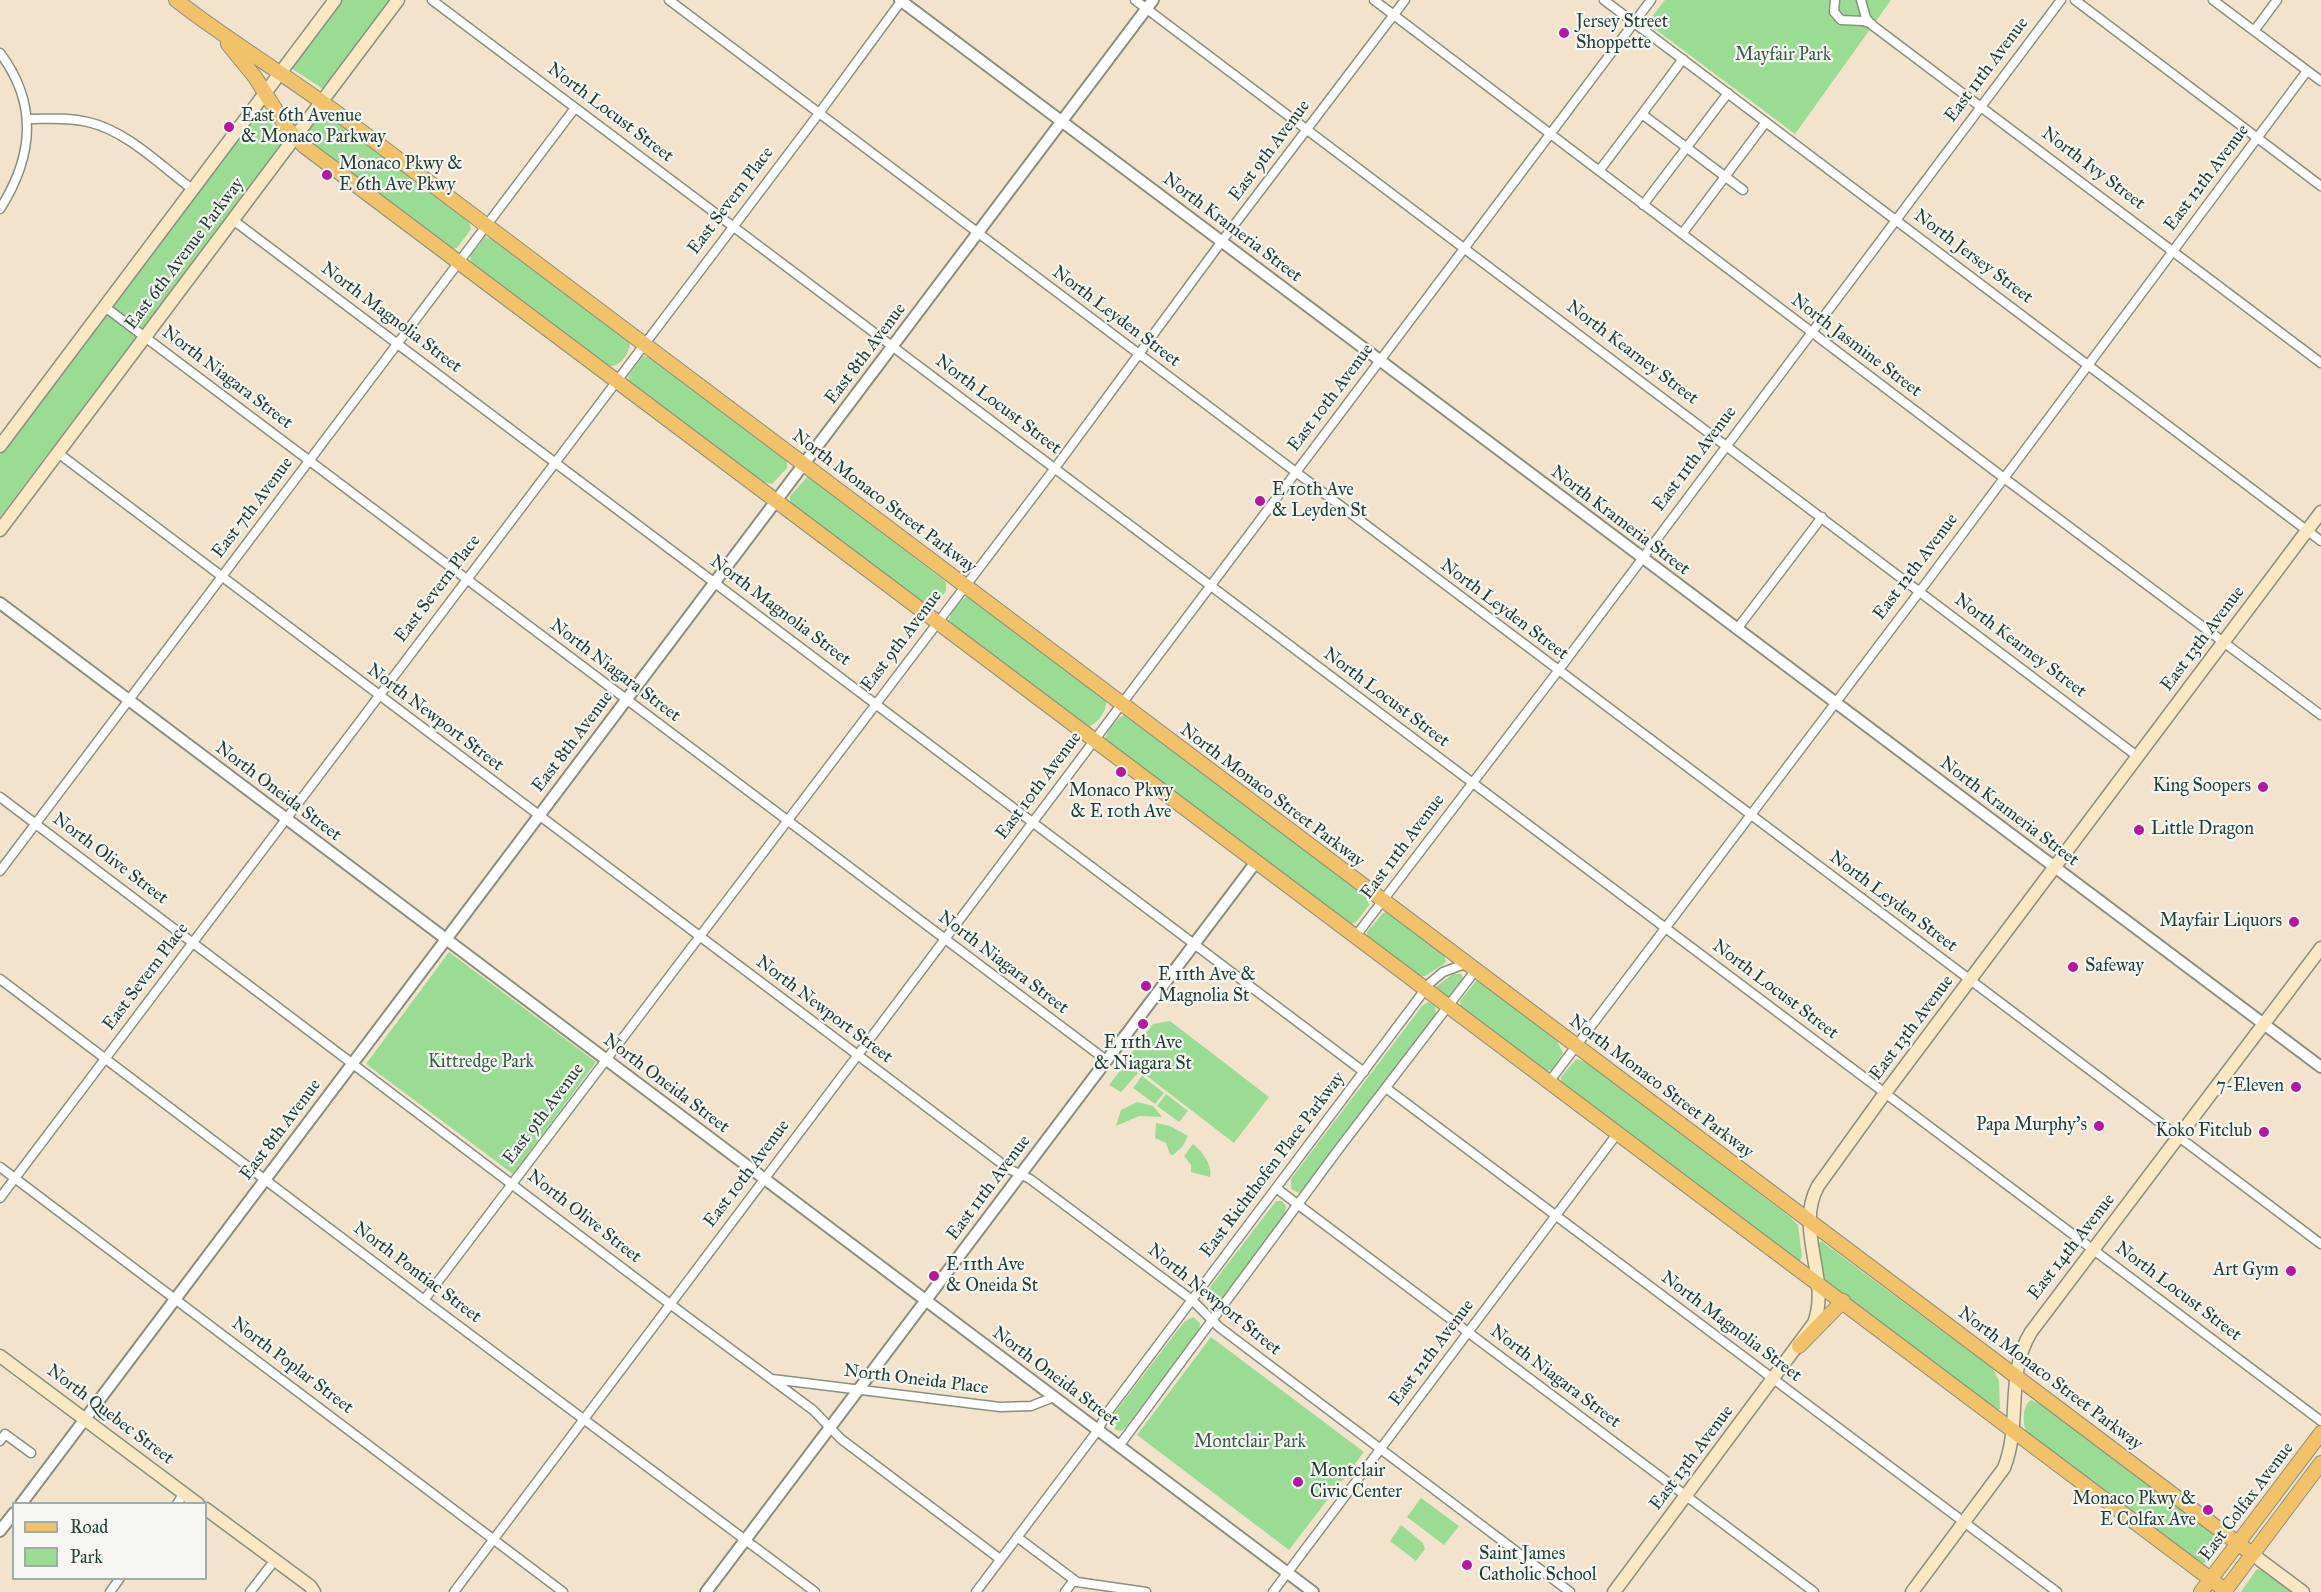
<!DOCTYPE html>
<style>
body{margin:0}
#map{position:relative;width:2321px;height:1592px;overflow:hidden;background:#f3e3cc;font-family:"IM FELL Great Primer",serif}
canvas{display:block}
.legend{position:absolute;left:12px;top:1502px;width:195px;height:78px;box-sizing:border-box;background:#f6f6f2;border:2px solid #a0aca6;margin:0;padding:8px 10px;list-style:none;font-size:18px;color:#1f3d34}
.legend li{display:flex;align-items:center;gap:12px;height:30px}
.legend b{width:30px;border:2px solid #a0aca6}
</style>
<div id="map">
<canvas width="2321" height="1592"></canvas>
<ul class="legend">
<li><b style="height:8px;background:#f2c26a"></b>Road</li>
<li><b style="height:16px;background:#9adc93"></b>Park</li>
</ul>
</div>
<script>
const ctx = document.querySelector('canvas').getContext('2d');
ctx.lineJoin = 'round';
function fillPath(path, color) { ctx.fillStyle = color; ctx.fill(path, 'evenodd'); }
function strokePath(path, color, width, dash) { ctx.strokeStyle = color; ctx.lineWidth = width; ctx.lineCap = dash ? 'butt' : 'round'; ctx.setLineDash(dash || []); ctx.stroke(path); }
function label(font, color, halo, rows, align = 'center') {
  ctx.font = font + ' "IM FELL Great Primer",serif'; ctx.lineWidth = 4.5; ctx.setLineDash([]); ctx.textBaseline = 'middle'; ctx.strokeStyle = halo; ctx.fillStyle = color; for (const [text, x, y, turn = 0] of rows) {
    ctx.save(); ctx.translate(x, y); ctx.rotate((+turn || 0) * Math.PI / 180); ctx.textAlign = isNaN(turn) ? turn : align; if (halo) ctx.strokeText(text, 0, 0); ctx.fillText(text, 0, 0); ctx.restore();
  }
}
fillPath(new Path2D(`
 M342,0H390L323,89L291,68Z
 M1665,0H1891L1795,134L1647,23Z
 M262,108L275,130L285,141L0,517V454Z
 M326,113L469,222L471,229L457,248L451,249L311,145L306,139C307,129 317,117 326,113Z
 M485,237L494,239L628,341L630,344C629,355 619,368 607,366L471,263L470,256Z
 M643,356L652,358L787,460V468L772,484L763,482L629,381L628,375Z
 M808,476L946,582V591L935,606H927L790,503V496Z
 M966,597H970L1106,699C1108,710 1097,725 1087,727L949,623C949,613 958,602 966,597Z
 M1124,715L1366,896L1369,905L1357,921L1350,925L1107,743L1105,739C1107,731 1116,719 1124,715Z
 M1386,912L1444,955L1446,961L1444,964L1425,976H1417L1368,939L1367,932L1383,913Z
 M449,952L596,1062L513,1174L366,1064Z
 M1453,974H1461L1464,979L1451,996L1446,997L1436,989L1437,986Z
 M1476,981H1479L1557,1041L1563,1053L1552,1070L1544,1071L1461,1007L1460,1001Z
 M1428,1002L1435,1006L1436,1015L1305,1189L1299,1193L1291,1189V1179L1422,1006Z
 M1170,1021L1269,1097L1234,1143L1126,1060L1153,1024Z
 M1576,1059L1586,1062L1790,1217L1798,1225L1802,1257L1800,1260L1796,1261L1561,1084V1077Z
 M1126,1063L1138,1073L1121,1092L1109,1085Z
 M1142,1076L1164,1093L1155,1104L1133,1088Z
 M1166,1094L1188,1111L1179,1122L1157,1106Z
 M1137,1102L1153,1106L1162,1117L1139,1116L1116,1126L1121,1110Z
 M1156,1123L1170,1126L1188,1136L1183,1146L1173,1155L1170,1154L1166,1143L1155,1138Z
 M1193,1144C1202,1151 1213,1166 1210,1177L1191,1172V1165L1184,1156Z
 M1276,1201H1282L1286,1206L1285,1215L1221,1300L1216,1304L1209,1303L1205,1296L1207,1291Z
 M1821,1241L1993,1369L1999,1381L2000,1409H1995L1823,1281L1816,1245Z
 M1193,1317L1200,1323L1199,1330L1126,1427L1121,1431L1116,1430L1111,1424L1110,1419L1184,1322Z
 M1211,1337L1364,1452L1289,1550L1137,1435Z
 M2031,1400L2040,1404L2060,1417L2218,1536L2219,1545L2205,1563L2198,1562L2028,1435C2022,1425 2022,1406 2031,1400Z
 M1421,1498L1459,1526L1444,1545L1407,1517Z
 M1401,1525L1423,1543L1425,1549L1416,1561L1390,1541Z
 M2260,1569L2263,1571L2291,1592H2241L2256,1570Z`), '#9adc93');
const minor = new Path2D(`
 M432,0L2321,1421
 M669,0L2321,1244
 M1135,0L2137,756
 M1374,0L2004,478L2321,715
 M1604,0L2321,541
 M1835,0L1834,12L1841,20L1863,21L1872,24
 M1861,0L1866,18L1872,25L2321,363
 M2075,0L2321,186
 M2213,0L2321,81
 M2254,31L2277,0
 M0,53C39,105 33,157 0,209
 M1683,59L1642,114L1743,190
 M28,119C48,119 68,117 88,122C127,131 160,165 192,189
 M1599,171L1642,114
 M1643,205L1728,93
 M233,220L1364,1072
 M1682,234L1766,122
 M105,307L1106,1060
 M58,453L1009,1169L1030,1179L1192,1300L1219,1327L1570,1592
 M1737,629L1822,517
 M0,797L670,1304L813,1410L841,1439L1000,1559
 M0,871L575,108
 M1355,937L1558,671L2061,0
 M0,979L424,1300L815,1592
 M1549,1082L1920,591L2307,71
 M1386,1088L2057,1592
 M0,1167L563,1592
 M1276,1188L1814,1592
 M0,1198L820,112L902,0
 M424,1300L1055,468L1222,241L1405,0
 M772,1379L1000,1407L1031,1406L1054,1397
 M0,1441L5,1434L31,1453
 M1119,1446L1341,1146L1475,971
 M177,1504L184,1493
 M1017,1537L1077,1582L1146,1592
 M110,1592L120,1578
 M250,1592L275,1560
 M454,1592L1651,0
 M976,1592L1098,1430L1107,1413L1430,983L1443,972L1465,964
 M1065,1592L1074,1580
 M1273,1592L1617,1134`);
const tertiary = new Path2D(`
 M900,0L2321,1067
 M0,603L1313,1592
 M21,1504L1153,0
 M0,1531L14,1513
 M706,1592L1256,862`);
const secondary = new Path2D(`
 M0,446L335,0
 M0,530L398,0
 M0,1356L198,1504
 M206,1509L310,1586L314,1592
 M2252,1554L2303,1592
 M1614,1592L1814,1323C1831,1279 1794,1229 1818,1186L1885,1093L2321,512
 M1912,1592L2004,1468C2022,1423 2005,1374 2031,1332L2321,948`);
const primary = new Path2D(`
 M176,0C226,39 281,72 333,110L2252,1554
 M228,44L255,77L287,128L304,146L2225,1590
 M1799,1346L1843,1301
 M2201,1592L2321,1433
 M2224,1592L2321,1463`);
strokePath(minor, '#899080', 11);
strokePath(tertiary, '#899080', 14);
strokePath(secondary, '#899080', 15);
strokePath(primary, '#899080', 16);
strokePath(minor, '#fff', 8);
strokePath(tertiary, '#fff', 10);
strokePath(secondary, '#fae7c3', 12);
strokePath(primary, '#f2c26a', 14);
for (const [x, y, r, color] of [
 [1564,33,6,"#b5179e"],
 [229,127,6,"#b5179e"],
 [327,175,6,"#b5179e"],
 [1260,501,6,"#b5179e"],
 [1121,772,6,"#b5179e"],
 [2263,787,6,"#b5179e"],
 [2139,830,6,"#b5179e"],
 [2294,922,6,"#b5179e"],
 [2073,967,6,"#b5179e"],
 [1146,986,6,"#b5179e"],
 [1143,1024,6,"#b5179e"],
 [2296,1087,6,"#b5179e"],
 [2099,1126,6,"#b5179e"],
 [2264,1132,6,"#b5179e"],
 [2291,1271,6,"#b5179e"],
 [934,1276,6,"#b5179e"],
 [1298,1482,6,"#b5179e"],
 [2208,1510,6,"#b5179e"],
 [1467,1565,6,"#b5179e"]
]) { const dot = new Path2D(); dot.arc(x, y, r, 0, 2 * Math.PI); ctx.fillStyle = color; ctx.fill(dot); strokePath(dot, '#f6f6f2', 2); }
label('18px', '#1f3d34', '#f6f6f2', [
 ["Jersey Street",1576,23],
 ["Shoppette",1576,44],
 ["East 6th Avenue",241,117],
 ["& Monaco Parkway",241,138],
 ["Monaco Pkwy &",339,165],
 ["E 6th Ave Pkwy",339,186],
 ["E 10th Ave",1272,491],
 ["& Leyden St",1272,512],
 ["King Soopers",2251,787,"right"],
 ["Monaco Pkwy",1121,792,"center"],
 ["& E 10th Ave",1121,813,"center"],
 ["Little Dragon",2151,830],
 ["Mayfair Liquors",2282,922,"right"],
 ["Safeway",2085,967],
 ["E 11th Ave &",1158,976],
 ["Magnolia St",1158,997],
 ["E 11th Ave",1143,1044,"center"],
 ["& Niagara St",1143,1065,"center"],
 ["7-Eleven",2284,1087,"right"],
 ["Papa Murphy's",2087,1126,"right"],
 ["Koko Fitclub",2252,1132,"right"],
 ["E 11th Ave",946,1266],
 ["& Oneida St",946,1287],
 ["Art Gym",2279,1271,"right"],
 ["Montclair",1310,1472],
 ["Civic Center",1310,1493],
 ["Monaco Pkwy &",2196,1500,"right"],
 ["E Colfax Ave",2196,1521,"right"],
 ["Saint James",1479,1555],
 ["Catholic School",1479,1576]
], 'left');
label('18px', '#385d47', '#f6f6f2', [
 ["Mayfair Park",1783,56],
 ["Kittredge Park",481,1063],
 ["Montclair Park",1250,1443]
]);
label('18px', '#1f3d34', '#f6f6f2', [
 ["East 11th Avenue",1987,70,-53],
 ["North Locust Street",610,113,37],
 ["East 9th Avenue",1270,151,-53],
 ["North Ivy Street",2093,169,37],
 ["East 12th Avenue",2207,178,-53],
 ["East Severn Place",731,201,-53],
 ["North Krameria Street",1232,228,37],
 ["East 6th Avenue Parkway",185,254,-53],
 ["North Jersey Street",1973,257,37],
 ["North Leyden Street",1116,317,37],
 ["North Magnolia Street",391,318,37],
 ["North Jasmine Street",1856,346,37],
 ["North Kearney Street",1632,353,37],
 ["East 8th Avenue",866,354,-53],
 ["North Niagara Street",227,378,37],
 ["East 10th Avenue",1331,398,-53],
 ["North Locust Street",998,405,37],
 ["East 11th Avenue",1695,459,-53],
 ["North Monaco Street Parkway",884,502,37],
 ["East 7th Avenue",253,508,-53],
 ["North Krameria Street",1620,521,37],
 ["East 12th Avenue",1916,567,-53],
 ["East Severn Place",438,589,-53],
 ["North Leyden Street",1504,610,37],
 ["North Magnolia Street",780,611,37],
 ["East 13th Avenue",2203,639,-53],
 ["East 9th Avenue",902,641,-53],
 ["North Kearney Street",2020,646,37],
 ["North Niagara Street",615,671,37],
 ["North Locust Street",1386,698,37],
 ["North Newport Street",435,718,37],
 ["East 8th Avenue",573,742,-53],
 ["East 10th Avenue",1039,786,-53],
 ["North Oneida Street",278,792,37],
 ["North Monaco Street Parkway",1272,796,37],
 ["North Krameria Street",2009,812,37],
 ["East 11th Avenue",1403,847,-53],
 ["North Olive Street",110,859,37],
 ["North Leyden Street",1893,902,37],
 ["North Niagara Street",1003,963,37],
 ["East Severn Place",146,977,-53],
 ["North Locust Street",1775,990,37],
 ["North Newport Street",824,1010,37],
 ["East 13th Avenue",1912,1028,-53],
 ["North Oneida Street",666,1084,37],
 ["North Monaco Street Parkway",1661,1087,37],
 ["East 9th Avenue",544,1114,-53],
 ["East 8th Avenue",281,1130,-53],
 ["East Richthofen Place Parkway",1273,1165,-53],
 ["East 10th Avenue",747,1174,-53],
 ["East 11th Avenue",989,1188,-53],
 ["North Olive Street",584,1217,38],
 ["East 14th Avenue",2072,1247,-52],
 ["North Pontiac Street",417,1273,37],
 ["North Locust Street",2178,1292,37],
 ["North Newport Street",1214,1300,39],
 ["North Magnolia Street",1731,1327,37],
 ["East 12th Avenue",1432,1353,-53],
 ["North Poplar Street",292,1366,37],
 ["North Oneida Street",1055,1377,37],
 ["North Niagara Street",1555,1377,37],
 ["North Monaco Street Parkway",2050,1379,37],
 ["North Oneida Place",916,1380,7],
 ["North Quebec Street",110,1415,37],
 ["East 13th Avenue",1692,1458,-53],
 ["East Colfax Avenue",2247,1502,-53]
]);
</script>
